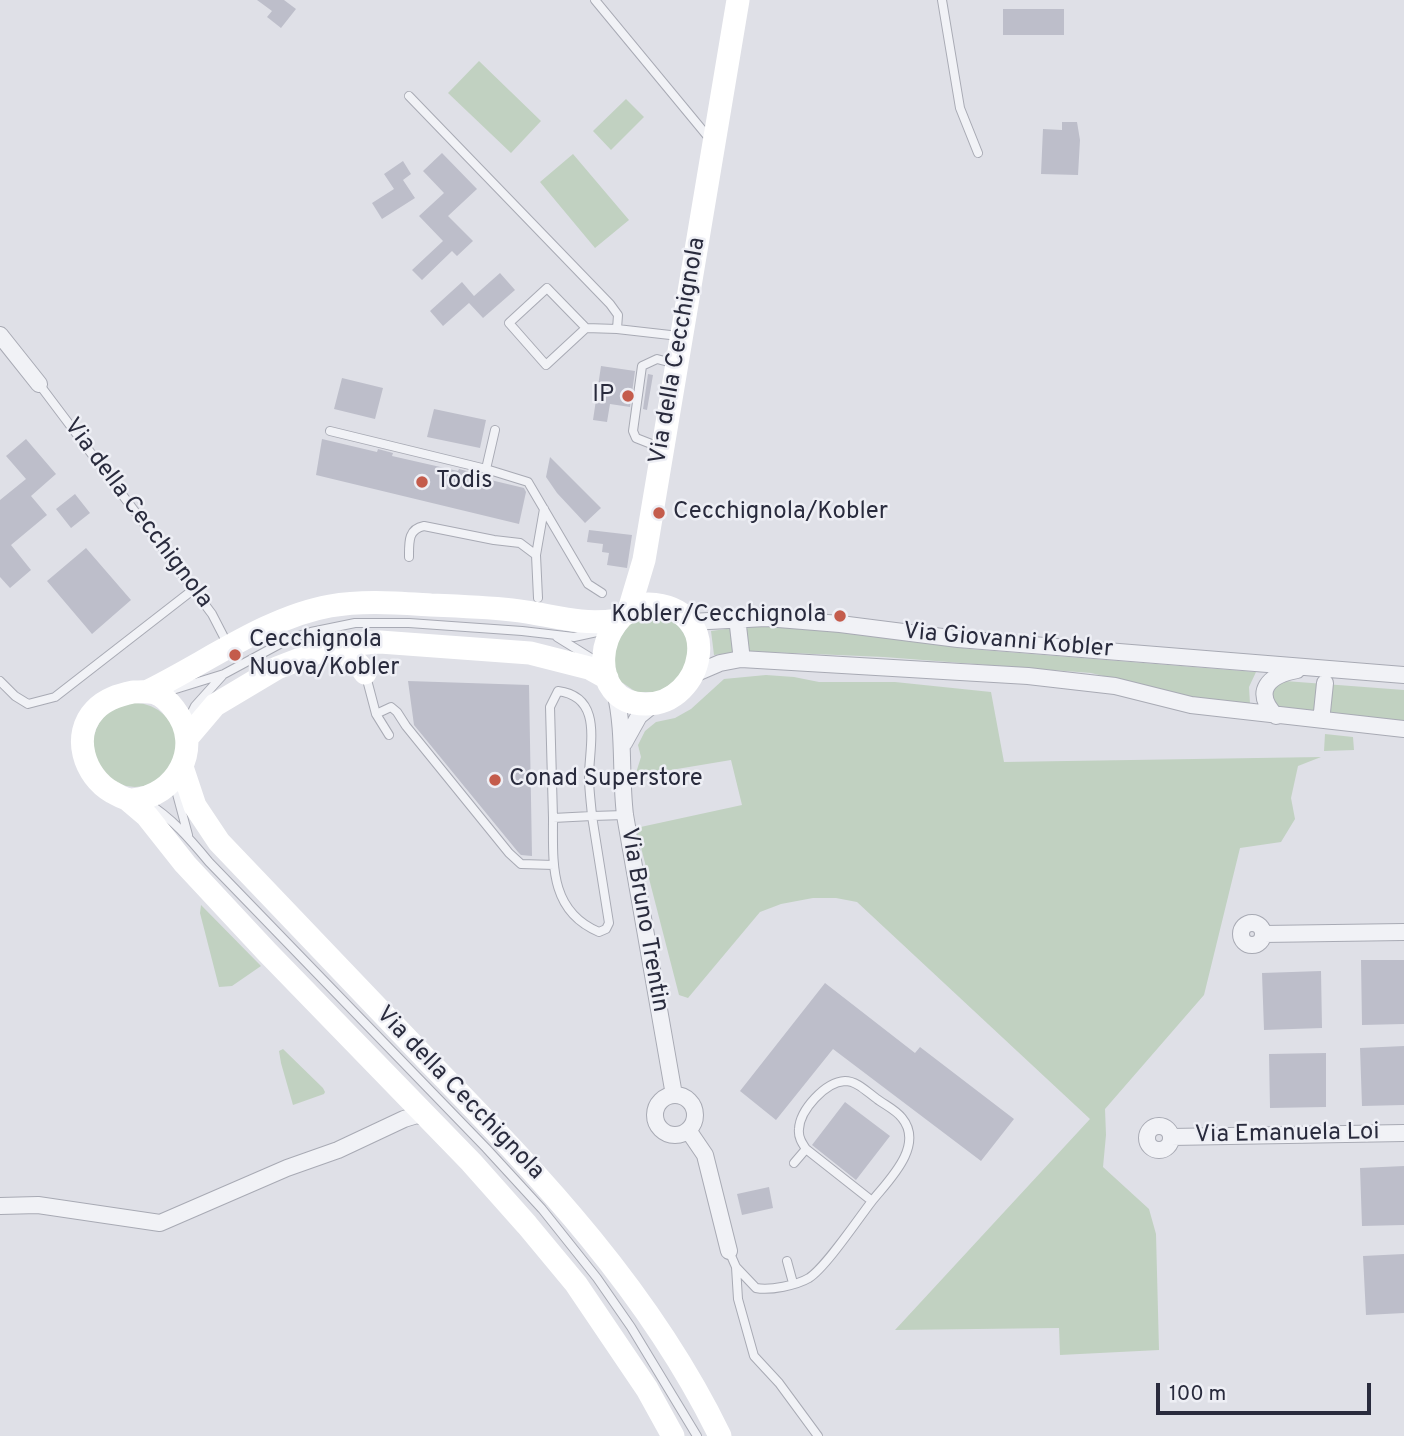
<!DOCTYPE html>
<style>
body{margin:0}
#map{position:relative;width:1404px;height:1436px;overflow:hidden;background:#dfe0e7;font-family:Overpass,sans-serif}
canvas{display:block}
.scale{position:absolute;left:1156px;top:1383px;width:215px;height:32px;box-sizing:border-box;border:4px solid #292b3d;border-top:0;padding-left:9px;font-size:21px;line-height:24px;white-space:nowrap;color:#292b3d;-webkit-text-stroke:5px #eeeff5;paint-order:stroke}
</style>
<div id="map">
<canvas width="1404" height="1436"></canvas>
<div class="scale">100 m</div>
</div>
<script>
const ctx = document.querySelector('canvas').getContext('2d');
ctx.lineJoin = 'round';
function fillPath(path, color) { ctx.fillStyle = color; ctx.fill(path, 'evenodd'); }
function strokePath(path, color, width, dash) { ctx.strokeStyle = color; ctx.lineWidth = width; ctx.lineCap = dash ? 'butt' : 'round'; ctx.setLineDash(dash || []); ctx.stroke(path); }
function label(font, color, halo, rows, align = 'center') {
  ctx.font = font + ' Overpass,sans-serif'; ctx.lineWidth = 5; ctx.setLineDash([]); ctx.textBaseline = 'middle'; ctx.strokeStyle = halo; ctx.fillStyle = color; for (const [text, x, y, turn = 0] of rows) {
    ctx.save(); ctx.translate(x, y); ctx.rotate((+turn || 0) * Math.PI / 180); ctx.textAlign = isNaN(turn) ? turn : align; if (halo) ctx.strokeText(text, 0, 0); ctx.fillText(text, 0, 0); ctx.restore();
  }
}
fillPath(new Path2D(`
 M479,61L541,121L511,153L448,93Z
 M626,99L644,117L611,150L593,131Z
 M573,154L629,220L595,248L540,182Z
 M652,617C675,617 682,628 691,647L680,678L658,692H636L620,681L612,663V652L628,625Z
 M766,626L844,632L970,649L1256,672L1249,687L1250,704L1193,698L1091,673L884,657L744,651L742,627Z
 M734,628L738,652L714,655L711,631Z
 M766,675L794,677L819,682H895L991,692L1004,762L1321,757L1298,766L1291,798L1295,819L1281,842L1240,848L1204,995L1105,1109L1106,1135L1103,1167L1149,1209L1156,1234L1159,1350L1060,1355L1059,1328L895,1330L1090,1119L857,902L836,898H813L781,904L760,912L688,998L679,995L636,828L742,805L731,760L635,776L641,757L638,745L645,731L656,722L675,718L691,709L724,679Z
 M1285,681L1404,690V721L1277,707L1272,702V689Z
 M93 745a42 42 0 1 1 84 0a42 42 0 1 1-84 0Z
 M1325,734L1353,737L1354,750L1324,751Z
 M201,905L261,966L232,986L219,987L200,913Z
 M283,1049L323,1088L325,1092L324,1094L293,1105L281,1063L279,1051Z`), '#c1d1c1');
fillPath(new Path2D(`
 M257,0H284L296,9L281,28L267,17L272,11Z
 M1003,9H1064V35H1003Z
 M1062,122H1077L1080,140L1078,175L1041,174L1043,129L1062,130Z
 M442,153L477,189L448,216L473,241L457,256L452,251L422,280L412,270L443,241L419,216L444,193L423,171Z
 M403,161L411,174L403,180L415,198L382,219L372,203L394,189L384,174Z
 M500,273L515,290L483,318L469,303L443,326L430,311L462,282L474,296Z
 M601,366L635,371L630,407L610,404L607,422L593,420Z
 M648,374L653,375L647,410L643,409Z
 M342,378L383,388L375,419L334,409Z
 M434,409L486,420L480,448L427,437Z
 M26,439L56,474L31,496L47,515L11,545L31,570L10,588L0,577V500L26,479L6,456Z
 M322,439L377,452L378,449L393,453L392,456L458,471L459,469L474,473V476L524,488L526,492L519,524L316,475Z
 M550,457L601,508L585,523L557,493L546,477Z
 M75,494L90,513L71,528L56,509Z
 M589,530L632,535L627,568L607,565L609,553L602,552L603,544L587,542Z
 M86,548L131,600L92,634L47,581Z
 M408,681L529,685L532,856L521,855L518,852L414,725Z
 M1361,960H1404V1024L1362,1025Z
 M1321,971L1322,1028L1264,1030L1262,973Z
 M825,983L915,1053L920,1047L1014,1119L981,1161L833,1049L776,1120L740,1091Z
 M1404,1046V1105L1362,1106L1360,1048Z
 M1326,1053V1107L1270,1108L1269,1054Z
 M845,1102L890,1136L856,1180L812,1145Z
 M1404,1166V1225L1362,1226L1360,1168Z
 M769,1187L773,1208L742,1215L737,1194Z
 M1404,1254V1313L1366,1315L1363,1256Z`), '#bdbeca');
const lane = new Path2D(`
 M595,0L709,138
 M942,0L960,108L978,153
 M409,96L610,304L618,315L617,329L679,336
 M586,328L547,288L509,323L546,365L586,328L617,329
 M39,384L212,614L228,645
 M330,431L486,469L528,482L588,584L602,593
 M659,447L636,438L633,431L642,366L657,359L676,364
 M486,469L495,430
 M536,555L544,509
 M409,557C409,542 408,529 424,526L494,540L520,543L536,555L538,598
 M557,637L599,663
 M366,676L376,714L389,735
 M0,681L15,696L28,704L55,697L194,589
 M166,692L224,674L289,639L311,632L355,623H409L522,631L574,637L606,630
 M376,714L391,707L397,712L406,726L509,853L521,864L554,865
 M186,724L195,706L222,676
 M177,784V794L188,835
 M146,802C172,818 190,839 209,862L486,1148L542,1209L597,1278L631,1327L697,1436
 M592,816L609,923L606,929L599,932C549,911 553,863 553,818Z
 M553,818L550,707L558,691C604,697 589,746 589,777C589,790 591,803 592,816L625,815
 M806,1149C802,1143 798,1137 799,1129C800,1110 825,1082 845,1081C857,1081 867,1092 877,1099C885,1105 896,1110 902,1118C925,1146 888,1181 872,1201
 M729,1251L736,1267L756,1288C770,1291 797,1285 809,1278C826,1267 858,1219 872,1201L806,1149L794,1163
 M787,1261L793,1283
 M736,1267L738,1299L754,1356L779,1383L818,1436`);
const street = new Path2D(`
 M0,335L39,384
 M690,622L766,618L840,624L958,639L1404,675
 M738,626L741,652
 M692,675L720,663L741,659L1028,676L1115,686L1191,705L1404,729
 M615,691C625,732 620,773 625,815L674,1095
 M1322,712L1325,683
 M1276,716C1252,691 1269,675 1297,670
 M624,743L639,716L655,703
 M1241 934a11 11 0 1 1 22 0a11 11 0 1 1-22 0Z
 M1263,934L1404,932
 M655 1115a20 20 0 1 1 40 0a20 20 0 1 1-40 0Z
 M1147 1138a12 12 0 1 1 24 0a12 12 0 1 1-24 0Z
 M688,1130L705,1155L729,1251
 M1171,1137L1404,1133
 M0,1206L38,1205L160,1223L287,1168L338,1150L404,1119L417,1115L424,1117L431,1122`);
strokePath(lane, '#a8aab4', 10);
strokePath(street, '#a8aab4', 18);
strokePath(lane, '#f1f2f6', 8);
strokePath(street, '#f1f2f6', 16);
strokePath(new Path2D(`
 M648,604C727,607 704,705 645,704C586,704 593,613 648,604Z
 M629,610L644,560L738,0
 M328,651C344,651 357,660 365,673
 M133,692C140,692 148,691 155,693C163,696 170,703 175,710C204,747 176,797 132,800C125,800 118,795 112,792C84,776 71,735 95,710C105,699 119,695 133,692Z
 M146,692C204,664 267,617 330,606C363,600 398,603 431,605C458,606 485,607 512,610C551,614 577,626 617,620
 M187,738L215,705L277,668L329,648L354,644L380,642L530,653L589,668L607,678
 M182,767L195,806L219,842C290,917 361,991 432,1065C542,1178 650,1292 720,1436
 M127,799L147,816L185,864L267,952L471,1162L527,1225L576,1284L647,1389L673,1436`), '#fff', 23);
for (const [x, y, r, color] of [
 [628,396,7,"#c45c4c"],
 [422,482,7,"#c45c4c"],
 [659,513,7,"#c45c4c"],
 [840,616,7,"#c45c4c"],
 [235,655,7,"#c45c4c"],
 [495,780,7,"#c45c4c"]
]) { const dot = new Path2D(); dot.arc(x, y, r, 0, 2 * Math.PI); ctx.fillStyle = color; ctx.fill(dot); strokePath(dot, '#eeeff5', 2.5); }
label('24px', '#292b3d', '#eeeff5', [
 ["Via della Cecchignola",679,351,-80],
 ["Via della Cecchignola",137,514,53],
 ["Via Giovanni Kobler",1008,642,5],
 ["Via Bruno Trentin",643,920,80],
 ["Via della Cecchignola",459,1094,46],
 ["Via Emanuela Loi",1287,1135,-1]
]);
label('24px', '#292b3d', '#eeeff5', [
 ["IP",614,396,"right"],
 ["Todis",436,482],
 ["Cecchignola/Kobler",673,513],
 ["Kobler/Cecchignola",826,616,"right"],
 ["Cecchignola",249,641],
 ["Nuova/Kobler",249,669],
 ["Conad Superstore",509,780]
], 'left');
</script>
